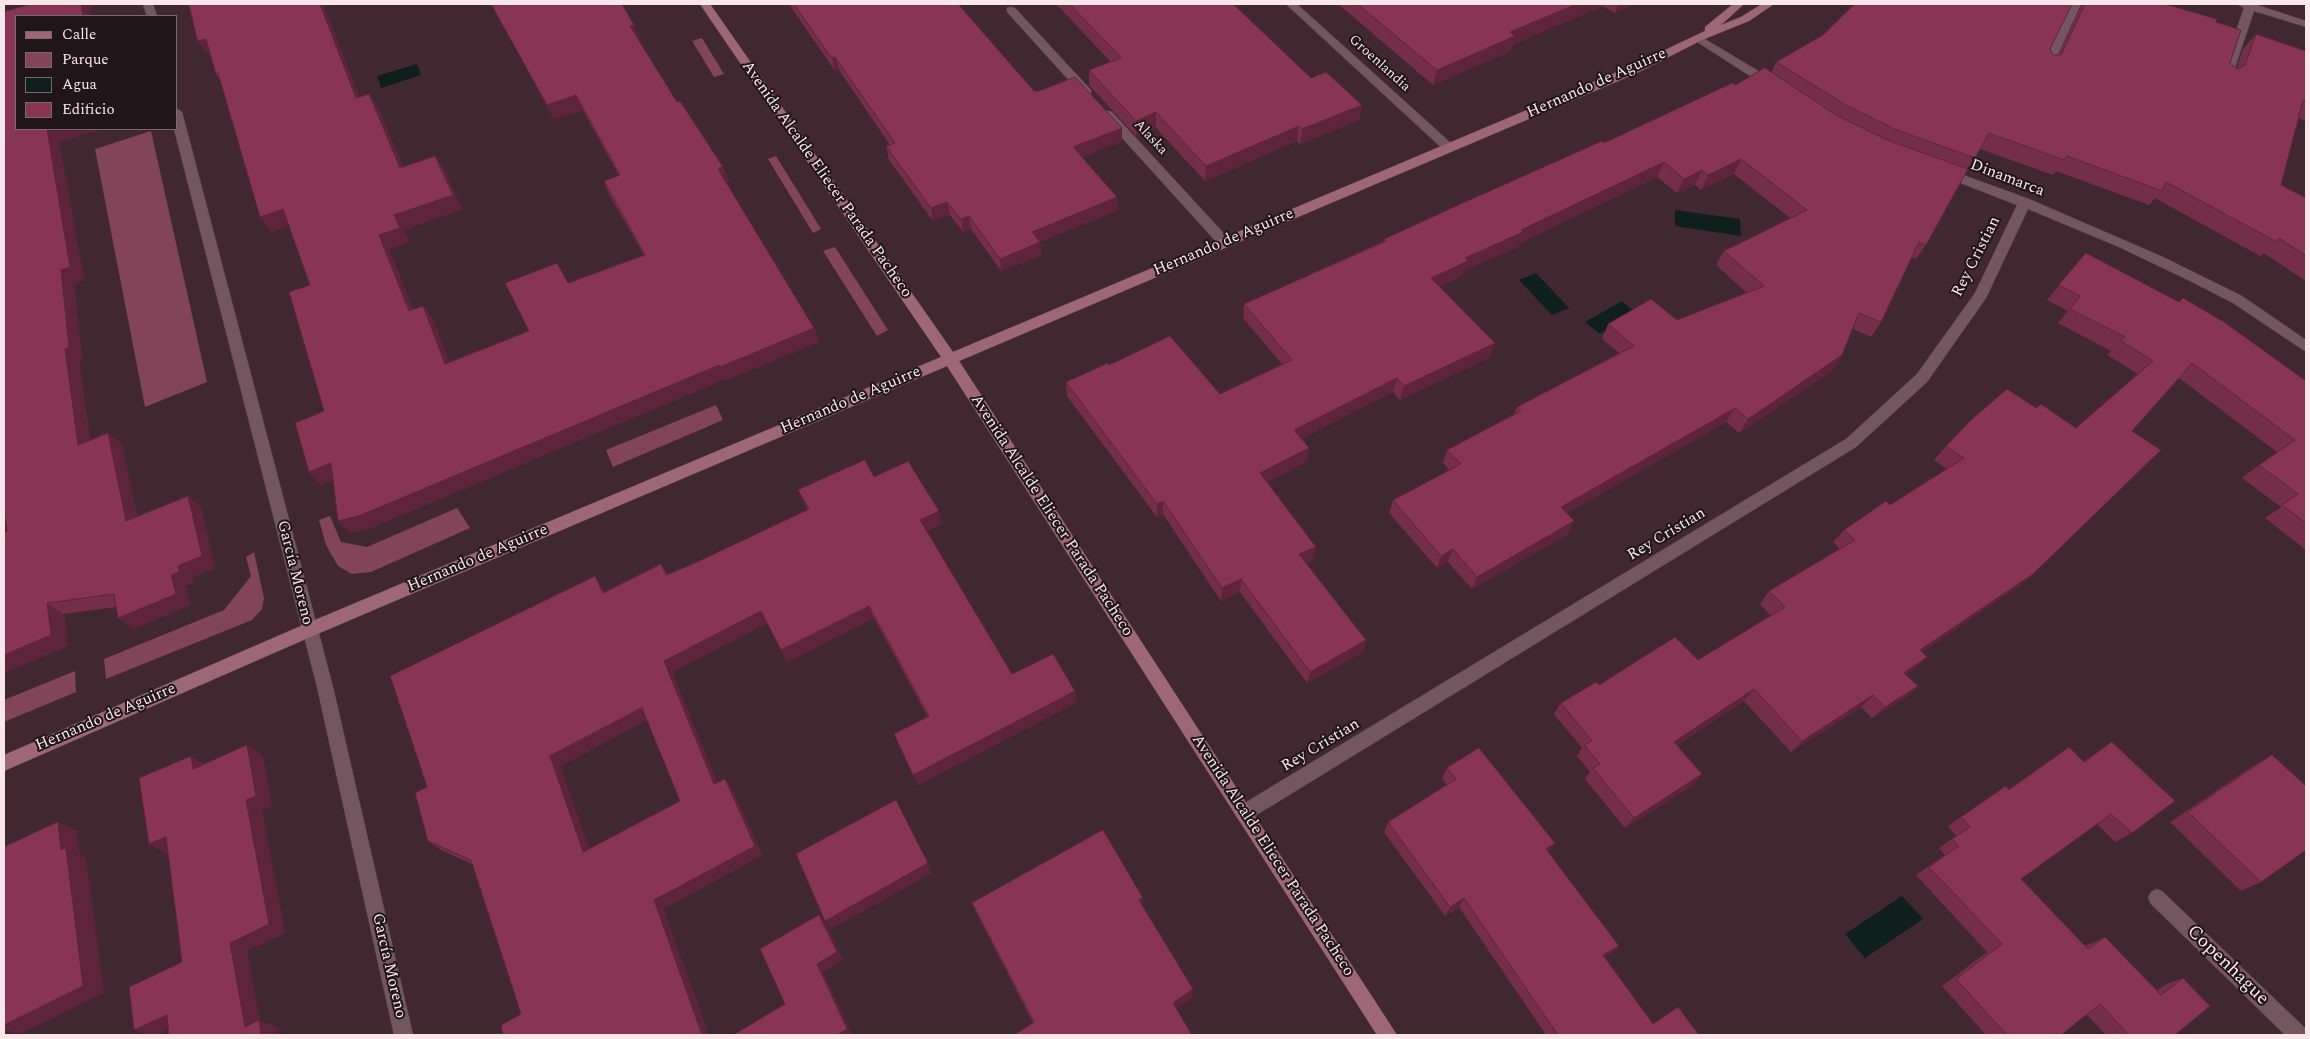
<!DOCTYPE html>
<meta charset="utf-8">
<style>
body{margin:0}
#map{position:relative;width:2310px;height:1039px;overflow:hidden;background:#412830;font-family:Spectral,serif}
canvas{display:block}
.frame{position:absolute;inset:0;border:5px solid #f9e7ec;pointer-events:none}
.legend{position:absolute;left:15px;top:15px;width:162px;height:115px;box-sizing:border-box;background:#201518;border:1px solid #77696d;margin:0;padding:6px 9px;list-style:none;font-size:15px;color:#f9e7ec}
.legend li{display:flex;align-items:center;gap:10px;height:25px}
.legend b{width:25px;border:1px solid #77696d}
</style>
<div id="map">
<canvas width="2310" height="1039"></canvas>
<div class="frame"></div>
<ul class="legend">
<li><b style="height:6px;background:#9d6778"></b>Calle</li>
<li><b style="height:14px;background:#814459"></b>Parque</li>
<li><b style="height:14px;background:#0f1f1b"></b>Agua</li>
<li><b style="height:14px;background:#873553"></b>Edificio</li>
</ul>
</div>
<script>
const ctx = document.querySelector('canvas').getContext('2d');
ctx.lineJoin = 'round';
function fillPath(path, color) { ctx.fillStyle = color; ctx.fill(path, 'evenodd'); }
function strokePath(path, color, width, dash) { ctx.strokeStyle = color; ctx.lineWidth = width; ctx.lineCap = dash ? 'butt' : 'round'; ctx.setLineDash(dash || []); ctx.stroke(path); }
function label(font, color, halo, rows, align = 'center') {
  ctx.font = font + ' Spectral,serif'; ctx.lineWidth = 4; ctx.setLineDash([]); ctx.textBaseline = 'middle'; ctx.strokeStyle = halo; ctx.fillStyle = color; for (const [text, x, y, turn = 0] of rows) {
    ctx.save(); ctx.translate(x, y); ctx.rotate((+turn || 0) * Math.PI / 180); ctx.textAlign = isNaN(turn) ? turn : align; if (halo) ctx.strokeText(text, 0, 0); ctx.fillText(text, 0, 0); ctx.restore();
  }
}
fillPath(new Path2D(`
 M702,38L724,74L714,77L692,41Z
 M151,131L207,382L145,407L95,149Z
 M776,156L821,229L813,233L768,159Z
 M835,247L888,330L877,336L823,251Z
 M716,405L723,420L613,467L606,450Z
 M457,508L470,528L371,572L352,574L338,566L326,545L319,520L330,516L341,542L367,547Z
 M254,552L264,598L262,609L252,620L106,679L104,659L224,610L251,576L246,557Z
 M75,671L76,692L4,722V700Z`), '#814459');
fillPath(new Path2D(`
 M417,64L421,75L381,88L377,76Z
 M1675,210L1740,219L1741,236L1675,226Z
 M1536,273L1569,308L1552,315L1519,280Z
 M1622,301L1637,314L1600,334L1585,322Z
 M1902,896L1923,919L1865,958L1845,934Z`), '#0f1f1b');
const street = new Path2D(`
 M143,4H153L157,16H147Z
 M1286,4H1297L1452,144L1454,147L1452,150H1444Z
 M2071,4H2081L2053,65L2051,68H2043L2041,65Z
 M2237,4H2254L2306,21V27L2254,11L2231,79L2225,83L2219,79L2244,8Z
 M1011,7L1015,8L1091,90V96H1083L1007,12V8Z
 M1698,35L1777,82L1779,85L1777,88H1769L1694,40V36Z
 M176,108L182,112L333,687L413,1035H394L317,687L174,129H176Z
 M1108,111L1112,112L1230,240L1231,243L1230,246H1220L1104,118V112Z
 M1944,168L2029,199L2163,257L2242,296L2306,340V352L2233,303L2188,280L2119,247L2028,209L1986,298L1927,382L1856,447L1250,819L1244,821L1238,819L1235,813L1238,807L1846,439L1917,374L1975,293L2017,205L1940,175L1938,172Z
 M2157,889L2163,892L2305,1028L2306,1035H2285L2151,904L2148,898L2151,892Z`);
const secondary = new Path2D(`
 M700,4H710L953,352L1629,67L1705,31V27L1733,4H1744L1721,25L1741,17L1762,4H1774L1749,21L1702,40L1637,73L959,361L1397,1035H1377L947,366L315,635L4,771V755L303,625L941,357Z`);
strokePath(street, '#59444b', 1);
strokePath(secondary, '#59444b', 1);
fillPath(street, '#73565f');
fillPath(secondary, '#9d6778');
fillPath(new Path2D(`
 M31,4H89L91,16H16V129H102L59,142L84,280L74,284L82,360L79,362L90,440L108,433L122,445L137,517L188,496L201,508L215,568L192,577L193,583L185,586L190,605L133,629L118,618L116,607L64,614L67,646L4,673V532L7,531L4,507V12Z
 M189,4H333L324,7L359,97L369,94L378,109L403,167L435,156L444,170L462,209L404,230L409,242L389,249L413,310L423,306L433,320L449,362L529,331L568,283L644,255L610,196L604,181L619,176L583,110L554,119L491,4L640,40H638L677,102L723,167L729,181L726,182L814,328L818,342L726,380L725,379L373,527L350,533L333,480L321,485L309,472L324,411L310,285L289,225L271,232L220,80L216,74L210,55H209L198,41Z
 M789,4H958L1034,91L1122,128V141L1082,157L1117,197L1118,210L1040,242L1041,255L1001,271L971,229L963,232L950,215L933,221L889,160L886,146L890,145L839,70L835,71Z
 M1056,4H1235V6L1311,78L1362,105L1359,120L1300,144L1297,141L1205,181L1156,128L1136,136L1089,85V70L1111,62Z
 M1338,4H1634L1615,13L1603,6L1513,44L1511,51L1433,85Z
 M2082,4H2165L2216,22L2230,63L2236,69L2243,49L2256,34L2306,51V121L2299,118L2281,185L2306,198V281L2264,253L2260,256L2155,198L2149,205L2056,171L2053,175L1980,149L1967,169L1926,245L1916,259L1912,258L1881,322L1871,337L1853,329L1833,370L1739,433L1726,422L1567,513L1574,521L1568,534L1472,589L1448,562L1437,568L1389,513L1393,500L1449,470L1443,463L1447,450L1514,414L1517,407L1619,353L1602,339L1608,324L1677,320L1747,293L1716,265L1724,251L1790,218L1734,174L1701,190L1695,185L1677,193L1657,177L1520,243L1518,247L1465,270L1463,275L1439,287L1490,357L1400,400L1393,392L1302,438L1309,448L1307,461L1267,482L1316,547L1313,559L1306,563L1363,652L1307,683L1240,592L1221,601L1163,514L1157,517L1067,396L1066,382L1109,365L1220,394L1282,364L1243,318L1244,304L1384,241V239L1735,85L1771,73L1776,62L2050,49L2053,55H2058Z
 M2086,253L2306,381V550L2265,518L2281,507L2242,478L2259,465L2277,452L2179,378L2132,431L2033,574L2019,586L1922,652L1927,657L1914,669L1905,675L1918,686L1905,698L1872,718L1861,707L1791,752L1744,701L1677,745L1702,774L1693,785L1625,828L1585,779L1590,772L1577,756L1582,748L1554,714L1561,703L1599,685L1698,660L1771,616L1760,604L1769,591L1840,549L1833,542L1844,530L1890,505L1947,469L1934,460L1946,446L2036,408L2076,428L2138,374L2107,355L2111,351L2058,323L2068,311L2047,300Z
 M874,477L942,524L927,531L1012,674L1077,702L918,785L894,734L928,717L874,618L787,662L767,623L672,672L717,783L732,789L762,855L663,909L709,1035H503L521,1014L472,864L441,850L428,841L427,787L603,589L605,592L661,564L668,575L695,563L808,510L798,490ZM647,720L680,801L589,849L560,766Z
 M2112,742L2132,833L2115,842L2097,824L2021,879L2085,946L2105,937L2157,991L2164,985L2183,978L2175,1035H2106L2087,1015L2061,1035H1986L1942,986L1987,952L1916,875L1945,855L1939,848L1956,836L1948,826L2006,786L2009,789L2069,747L2083,762Z
 M2272,755L2261,882L2241,891L2170,822L2253,766Z
 M1447,768L1548,852L1619,946L1610,954L1604,957L1653,1024L1699,1035H1546L1459,907L1445,916L1384,832L1388,822L1447,785L1442,778Z
 M972,903L1143,907L1193,989L1192,997L1176,1008L1033,1023L976,912Z`), '#742e47');
fillPath(new Path2D(`
 M81,4H89L91,16H83Z
 M320,4H333L324,7L366,113L356,98Z
 M1577,4H1604L1603,6L1513,44L1511,51L1433,85L1437,70L1510,32Z
 M1618,4H1634L1615,13Z
 M634,25L640,40L635,41L630,26Z
 M206,39L216,53L209,55L198,41Z
 M835,57L839,70L835,71L832,58Z
 M369,94L378,109L409,182L400,168Z
 M576,95L583,110L554,119L547,105Z
 M1362,105L1359,120L1300,144L1302,129Z
 M1156,112V128L1136,136V121Z
 M1299,126L1297,141L1205,181L1206,166Z
 M1122,128V141L1074,160L1073,147Z
 M47,129H102L59,142L84,280L74,284L82,360L79,362L92,457L78,445L65,349Z
 M435,156L444,170L462,209L404,230L409,242L389,249L419,325L409,311L379,235L394,215Z
 M1741,159L1734,174L1701,190L1708,175Z
 M1664,162L1657,177L1520,243L1518,247L1465,270L1463,275L1427,293L1431,278L1465,258L1521,230Z
 M723,167L729,181L724,183L718,169Z
 M1702,170L1695,185L1677,193L1684,179Z
 M1117,197L1118,210L1040,242L1041,255L1001,271L1000,259L1032,232Z
 M947,202L950,215L933,221L931,208Z
 M283,209L294,224L271,232L260,217Z
 M969,216L971,229L963,232L961,219Z
 M423,306L433,320L455,377L445,364Z
 M814,328L818,342L726,380L720,367Z
 M1495,343L1490,357L1400,400L1404,386Z
 M1842,355L1833,370L1739,433L1748,419Z
 M719,365L725,379L373,527L350,533L338,521Z
 M1397,378L1393,392L1292,443L1294,430Z
 M1735,408L1726,422L1555,520L1561,507Z
 M108,433L122,445L140,533L126,521Z
 M1309,448L1307,461L1259,486L1260,473Z
 M331,463L343,476L321,485L309,472Z
 M188,496L201,508L215,568L192,577L193,583L185,586L190,605L133,629L118,618L178,566Z
 M1163,501V514L1157,517V504Z
 M939,511L942,524L923,533L920,520Z
 M1574,521L1568,534L1472,589L1477,577Z
 M1316,547L1313,559L1297,567L1299,554Z
 M1453,549L1448,562L1437,568L1441,556Z
 M2033,574L2019,586L1907,662L1920,650Z
 M595,576L603,589L611,605L603,593Z
 M1241,579L1240,592L1221,601L1222,588Z
 M47,603L64,614L67,646L4,673V655Z
 M869,606L874,618L787,662L781,650Z
 M761,611L767,623L672,672L722,794L714,784L664,661Z
 M1366,640L1363,652L1307,683L1310,672Z
 M1927,657L1914,669L1891,684L1904,673Z
 M1918,686L1905,698L1872,718L1885,707Z
 M1754,689L1744,701L1665,752L1674,742Z
 M1075,691L1077,702L918,785L913,775Z
 M1873,695L1861,707L1791,752L1802,741Z
 M642,708L650,718L560,766L594,861L583,852L550,756Z
 M247,745L263,756L272,806L262,810L285,933L247,951L260,1021L277,1027L278,1035H261L245,1027L230,943L246,800Z
 M191,756L208,766L193,769Z
 M1702,774L1693,785L1625,828L1634,818Z
 M725,779L732,789L762,855L663,909L709,1035H702L654,900Z
 M58,822L77,831L80,855L86,857L104,993L20,1034L4,1030V1025L61,850Z
 M166,837L183,846L167,854L149,844Z
 M1555,843L1548,852L1546,849Z
 M928,863L932,873L831,929L825,921Z
 M1143,898V906L1139,900Z
 M1464,898L1459,907L1445,916L1450,907Z
 M819,915L825,923L843,960L823,972L852,1035H837L817,964Z
 M1619,946L1610,954L1595,963L1603,955Z
 M1193,989L1192,997L1173,1010V1003Z
 M167,1015L186,1021L157,1035H149L134,1030Z`), '#5e253a');
const building = new Path2D(`
 M31,4H81L83,16H16V129H47L70,267L61,270L69,347L65,349L78,445L108,433L126,521L188,496L202,556L178,566L179,572L171,575L176,594L118,618L114,594L47,603L51,635L4,655V532L7,531L4,507V12Z
 M189,4H320L356,98L369,94L400,168L435,156L453,195L394,215L400,228L379,235L409,311L423,306L445,364L529,331L505,283L557,263L568,283L645,255L604,181L620,175L576,95L547,105L491,4H622L634,25L630,26L677,102L680,101L723,167L718,169L814,328L720,367L719,365L361,515L338,521L331,463L309,472L295,423L324,411L289,292L310,285L283,209L260,217L218,73L216,74L206,39L198,41Z
 M794,4H958L1034,91H1039L1075,77L1122,128L1073,147L1117,197L1032,232L1040,242L1000,259L969,216L961,219L947,202L931,208L886,146L895,143L835,57L832,58Z
 M1070,4H1233L1311,78L1326,72L1362,105L1302,129L1299,126L1206,166L1156,112L1136,121L1089,70L1121,58Z
 M1358,4H1577L1510,32L1515,36L1437,70Z
 M1855,4H2072L2050,49L2053,55H2061L2085,4H2165L2217,19L2216,22L2241,30L2230,63L2237,69L2245,65L2256,34L2306,51V101L2303,100L2281,185L2306,198V256L2279,238L2275,241L2166,182L2162,191L2067,156L2064,160L1989,133L1975,158L1897,130L1846,105L1776,62L1823,35Z
 M1765,68L1836,115L1887,140L1968,169L1926,245L1919,242L1881,322L1859,313L1842,355L1748,419L1735,408L1561,507L1574,521L1477,577L1453,549L1441,556L1393,500L1461,464L1447,450L1521,411L1517,407L1634,346L1608,324L1651,299L1677,320L1764,286L1724,251L1807,210L1741,159L1708,175L1702,170L1684,179L1664,162L1521,230L1523,232L1465,258L1468,261L1431,278L1495,343L1404,386L1397,378L1294,430L1309,448L1260,473L1316,547L1299,554L1366,640L1310,672L1241,579L1222,588L1163,501L1157,504L1066,382L1108,363L1109,365L1170,336L1220,394L1292,360L1244,304L1386,241L1384,239L1465,202L1602,141L1604,143L1732,83L1735,85Z
 M2086,253L2179,302L2183,298L2224,322L2306,381V523L2282,505L2298,494L2259,465L2295,440L2192,363L2132,431L2161,450L2033,574L1920,650L1927,657L1904,673L1918,686L1885,707L1873,695L1802,741L1754,689L1674,742L1702,774L1634,818L1593,768L1600,764L1584,745L1592,741L1561,703L1596,682L1599,685L1675,637L1698,660L1785,607L1769,591L1855,540L1844,530L1886,501L1890,505L1964,458L1946,446L1972,419L2007,389L2036,408L2041,404L2076,428L2153,361L2121,341L2125,337L2070,309L2080,296L2059,285Z
 M865,460L874,477L908,461L939,511L920,520L1012,674L1053,654L1075,691L913,775L894,734L929,716L869,606L781,650L761,611L664,661L714,784L725,779L755,846L654,900L702,1035H503L501,1025L521,1014L471,860L428,841L415,793L427,787L390,676L595,576L603,593L661,564L666,575L695,563L809,509L798,490ZM642,708L680,801L583,852L550,756Z
 M2112,742L2175,801L2132,833L2111,814L2021,879L2088,949L2105,937L2161,995L2183,978L2210,1006L2175,1035H2129L2100,1004L2061,1035H2007L1956,979L2002,944L1929,867L1959,846L1952,839L1970,827L1961,817L2006,786L2009,790L2069,747L2084,762Z
 M247,745L256,796L246,800L269,924L230,943L245,1027L259,1020L261,1035H169L167,1015L134,1030L129,987L182,962L166,837L149,844L139,778L191,756L193,769Z
 M1479,748L1555,843L1546,849L1619,946L1603,955L1653,1024L1678,1007L1699,1035H1558L1464,898L1450,907L1388,822L1456,779L1447,768Z
 M2272,755L2306,786V850L2261,882L2188,812Z
 M896,800L928,863L825,921L796,854Z
 M58,822L61,850L66,848L83,986L4,1025V847Z
 M1103,830L1143,898L1139,900L1193,989L1173,1003L1192,1035H1014L1034,1022L972,903Z
 M819,915L837,952L817,964L847,1029L837,1035H733L785,1004L760,949Z`);
fillPath(building, '#873553');
strokePath(building, '#5e253a', 1);
label('14px', '#f9e7ec', '#201518', [
 ["Groenlandia",1379,64,42],
 ["Alaska",1150,138,47]
]);
label('16px', '#f9e7ec', '#201518', [
 ["Hernando de Aguirre",1597,84,-24],
 ["Dinamarca",2007,179,21],
 ["Avenida Alcalde Eliecer Parada Pacheco",826,180,55],
 ["Hernando de Aguirre",1224,243,-23],
 ["Rey Cristian",1977,257,-63],
 ["Hernando de Aguirre",851,401,-23],
 ["Avenida Alcalde Eliecer Parada Pacheco",1051,516,57],
 ["Rey Cristian",1667,535,-31],
 ["Hernando de Aguirre",478,559,-23],
 ["García Moreno",294,573,76],
 ["Hernando de Aguirre",106,718,-23],
 ["Rey Cristian",1321,746,-31],
 ["Avenida Alcalde Eliecer Parada Pacheco",1272,856,57],
 ["García Moreno",388,966,77]
]);
label('19px', '#f9e7ec', '#201518', [
 ["Copenhague",2227,966,44]
]);
</script>
